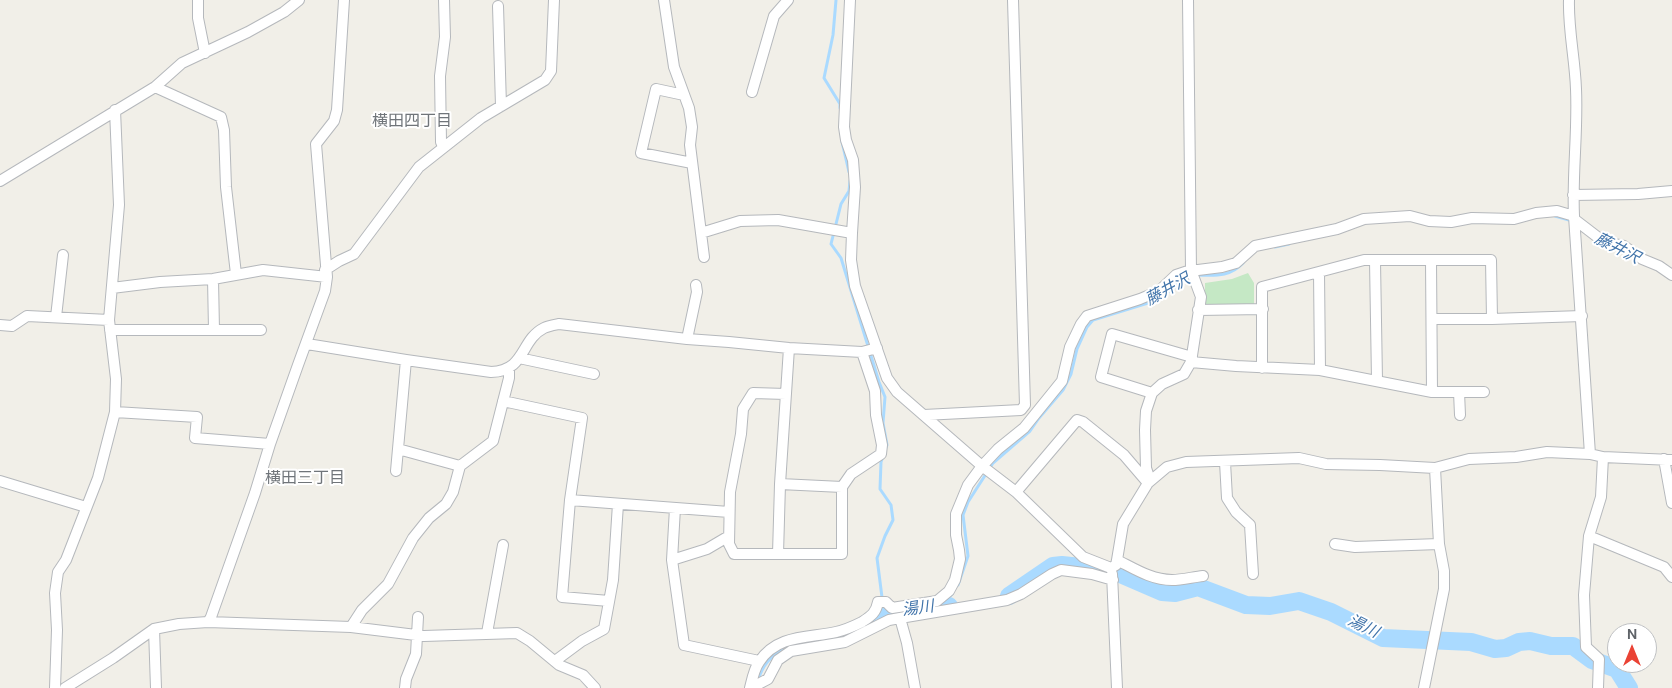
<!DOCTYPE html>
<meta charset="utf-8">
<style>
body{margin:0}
#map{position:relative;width:1672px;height:688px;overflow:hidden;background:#f1efe8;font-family:"DM Sans",sans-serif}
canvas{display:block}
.north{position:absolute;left:1607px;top:623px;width:50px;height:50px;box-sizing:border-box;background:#fff;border:1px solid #bfc1c3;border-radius:50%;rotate:0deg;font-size:14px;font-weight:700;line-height:20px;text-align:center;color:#5f6368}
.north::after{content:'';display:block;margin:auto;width:18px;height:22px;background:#ea4335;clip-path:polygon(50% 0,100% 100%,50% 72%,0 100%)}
</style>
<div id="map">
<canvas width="1672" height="688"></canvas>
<div class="north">N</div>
</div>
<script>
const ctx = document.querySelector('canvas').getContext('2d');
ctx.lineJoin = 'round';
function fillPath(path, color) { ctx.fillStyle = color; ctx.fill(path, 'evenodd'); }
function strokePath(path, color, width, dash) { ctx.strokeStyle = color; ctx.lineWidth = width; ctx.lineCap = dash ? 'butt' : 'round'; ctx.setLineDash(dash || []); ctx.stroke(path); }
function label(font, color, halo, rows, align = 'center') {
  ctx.font = font + ' "DM Sans","Noto Sans JP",sans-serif'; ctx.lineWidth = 4; ctx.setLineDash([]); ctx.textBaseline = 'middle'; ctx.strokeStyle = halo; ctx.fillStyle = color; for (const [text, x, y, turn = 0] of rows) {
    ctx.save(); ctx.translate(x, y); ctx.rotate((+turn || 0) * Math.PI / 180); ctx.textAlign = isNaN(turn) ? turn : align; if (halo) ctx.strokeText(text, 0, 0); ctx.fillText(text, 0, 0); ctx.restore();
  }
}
fillPath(new Path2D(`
 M1248,273L1254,283V305H1205V283L1232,279Z`), '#c5e8c5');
strokePath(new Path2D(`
 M836,0L833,35L824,78L840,104V108
 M842,142L849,172
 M850,181L849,191L841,204L831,244L841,258L879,382L885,397L883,423L887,445L885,450
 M1555,216L1569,220
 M1275,247L1289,244
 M1195,275C1214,275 1229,278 1243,263
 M958,585L968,556L963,515L968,502L993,463L1030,431L1039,418L1063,390L1071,374L1077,349L1087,327L1093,320L1148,303L1171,290L1189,275
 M940,607L952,594
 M869,623L884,613L877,558L885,536L893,520L891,505L880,489L881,462L883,456
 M758,680C774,629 827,650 864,626`), '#aadaff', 3);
strokePath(new Path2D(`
 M1118,573L1162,592L1175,593L1198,587L1246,605L1270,606L1299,601L1331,612L1383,638L1471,642L1495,649L1506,648L1519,642L1530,641L1551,646H1573L1592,660L1617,669L1629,688
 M1009,596L1053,566L1062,565L1099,569
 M884,613L949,606`), '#aadaff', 18);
const street = new Path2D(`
 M198,0V18L205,53
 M664,0L674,67L689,108L692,127L690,145L704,257
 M850,0L844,127L846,140L853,160L855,187L852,233L851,260L855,286L887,378L897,392L982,466L1016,492L1083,557L1111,568
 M1569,0C1568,29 1575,59 1576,89C1578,131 1572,174 1574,216L1590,454
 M498,6L501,106
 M155,87L221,117L224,130L226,187L236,274
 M752,92L774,16L788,0
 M684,95L656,89L641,153L692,163
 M443,147L441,142L440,76L445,37L444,0
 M0,181L155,87L182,63L248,32L284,12L299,0
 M1573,195L1638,194L1672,191
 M1574,219L1604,242L1624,246L1642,259L1659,266L1672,275
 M701,233L740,221L778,220L852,233
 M1375,261L1377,380
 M1431,261L1432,392
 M325,270L339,261L354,254L419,167L481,118L545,80L551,71L554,0
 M1319,272L1320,370
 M213,279L214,330
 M112,288L160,282L213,279L263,270L327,277
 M1198,310L1263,309
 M56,317L63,255
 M1432,319H1492L1582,316
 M0,325L12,326L27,316L109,320
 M110,330H261
 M687,339L697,292L696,285
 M307,344L406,360L491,372C526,371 520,340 544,328C548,326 554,325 559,324L687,339L729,342L789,348L862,352L877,348
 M519,358L594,374
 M1191,362L1236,366L1320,370L1432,392H1484
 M1262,368V287L1364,260H1491L1492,319
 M1459,392L1460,415
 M1152,393L1101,377L1112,334L1192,357
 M503,401L582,418L570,500L562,597L609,601
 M115,412L197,417L195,438L270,444
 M924,415L1021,410L1025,405L1013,0
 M398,449L460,466
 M1664,459L1672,503
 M1225,462L1227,498L1236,512L1250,525L1253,574
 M396,471L406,360
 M1150,480L1146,468L1145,430L1146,411L1152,393L1162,384L1184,374L1191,362L1201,297L1191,270L1188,0
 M0,481L86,507
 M780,484L842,487V554H734L729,544L730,492L741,434L743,409L753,393L786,394
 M842,487L851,474L881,454L882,445L876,415L875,391L862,352
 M1016,492L1077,420L1083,422L1124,455L1148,483
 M570,500L729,512
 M675,508L672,560L707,549L729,536
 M1589,536L1664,567L1672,577
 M1335,544L1355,547L1439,544
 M778,554L780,484L789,348
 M672,560L684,645L759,661
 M1117,560C1135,569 1152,580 1172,580C1182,580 1193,577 1203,576
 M1111,568L1116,565L1117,560L1123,524L1148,483L1167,467L1186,462L1299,458L1326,464L1380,465L1435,468L1469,459L1516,457L1547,452L1590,454L1603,457L1672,460
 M1112,574L1117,688
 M900,618L907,643L915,688
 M208,622L351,627L424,636L517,633L530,641L559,665L583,675L595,688
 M351,627L362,610L388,584L413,538L429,518L446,504L453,492L460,466L493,441L509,378V369
 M154,629L156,688
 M487,633L503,545
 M555,661L582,641L604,629L613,580L618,504
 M55,688L57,630L55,593L58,572L66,560L98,478L115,412L116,379L109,320L119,205L115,110
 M65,688L113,658L154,629L179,624L208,622L211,617L255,493L270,444L298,365L325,291L327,277L316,144L334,121L337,110L344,0
 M405,688L406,679L416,654L418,617
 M750,688C752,680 754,669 759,662C777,634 809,638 836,632C845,630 854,626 862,622C871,616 876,613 878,602H886L892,608L937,601L949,591L955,580L960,559L959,550L956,535V514L968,485L982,466L998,449L1024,428L1062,381L1070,347L1081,324L1087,316L1140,299L1159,291L1176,275L1191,270H1198L1222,267L1236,263L1255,246L1337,229L1364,219L1410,216L1429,221L1451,222L1472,218L1514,219L1536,213L1557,211L1574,216
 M751,688L768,679L778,660L791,651L845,642L889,620L900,618L1007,600L1021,594L1052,574L1061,570L1092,574L1113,580
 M1424,688L1444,589V571L1439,544L1435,468
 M1598,688L1599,659L1586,647L1584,595L1589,536L1601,497L1603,457`);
strokePath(street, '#b5b8bc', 12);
strokePath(street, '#fff', 10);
label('16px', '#70757a', '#fff', [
 ["横田四丁目",412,122],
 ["横田三丁目",305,479]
]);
label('italic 16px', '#4174aa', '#fff', [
 ["藤井沢",1617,249,27],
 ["藤井沢",1168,290,-29],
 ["湯川",918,609,-8],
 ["湯川",1363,627,26]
]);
</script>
